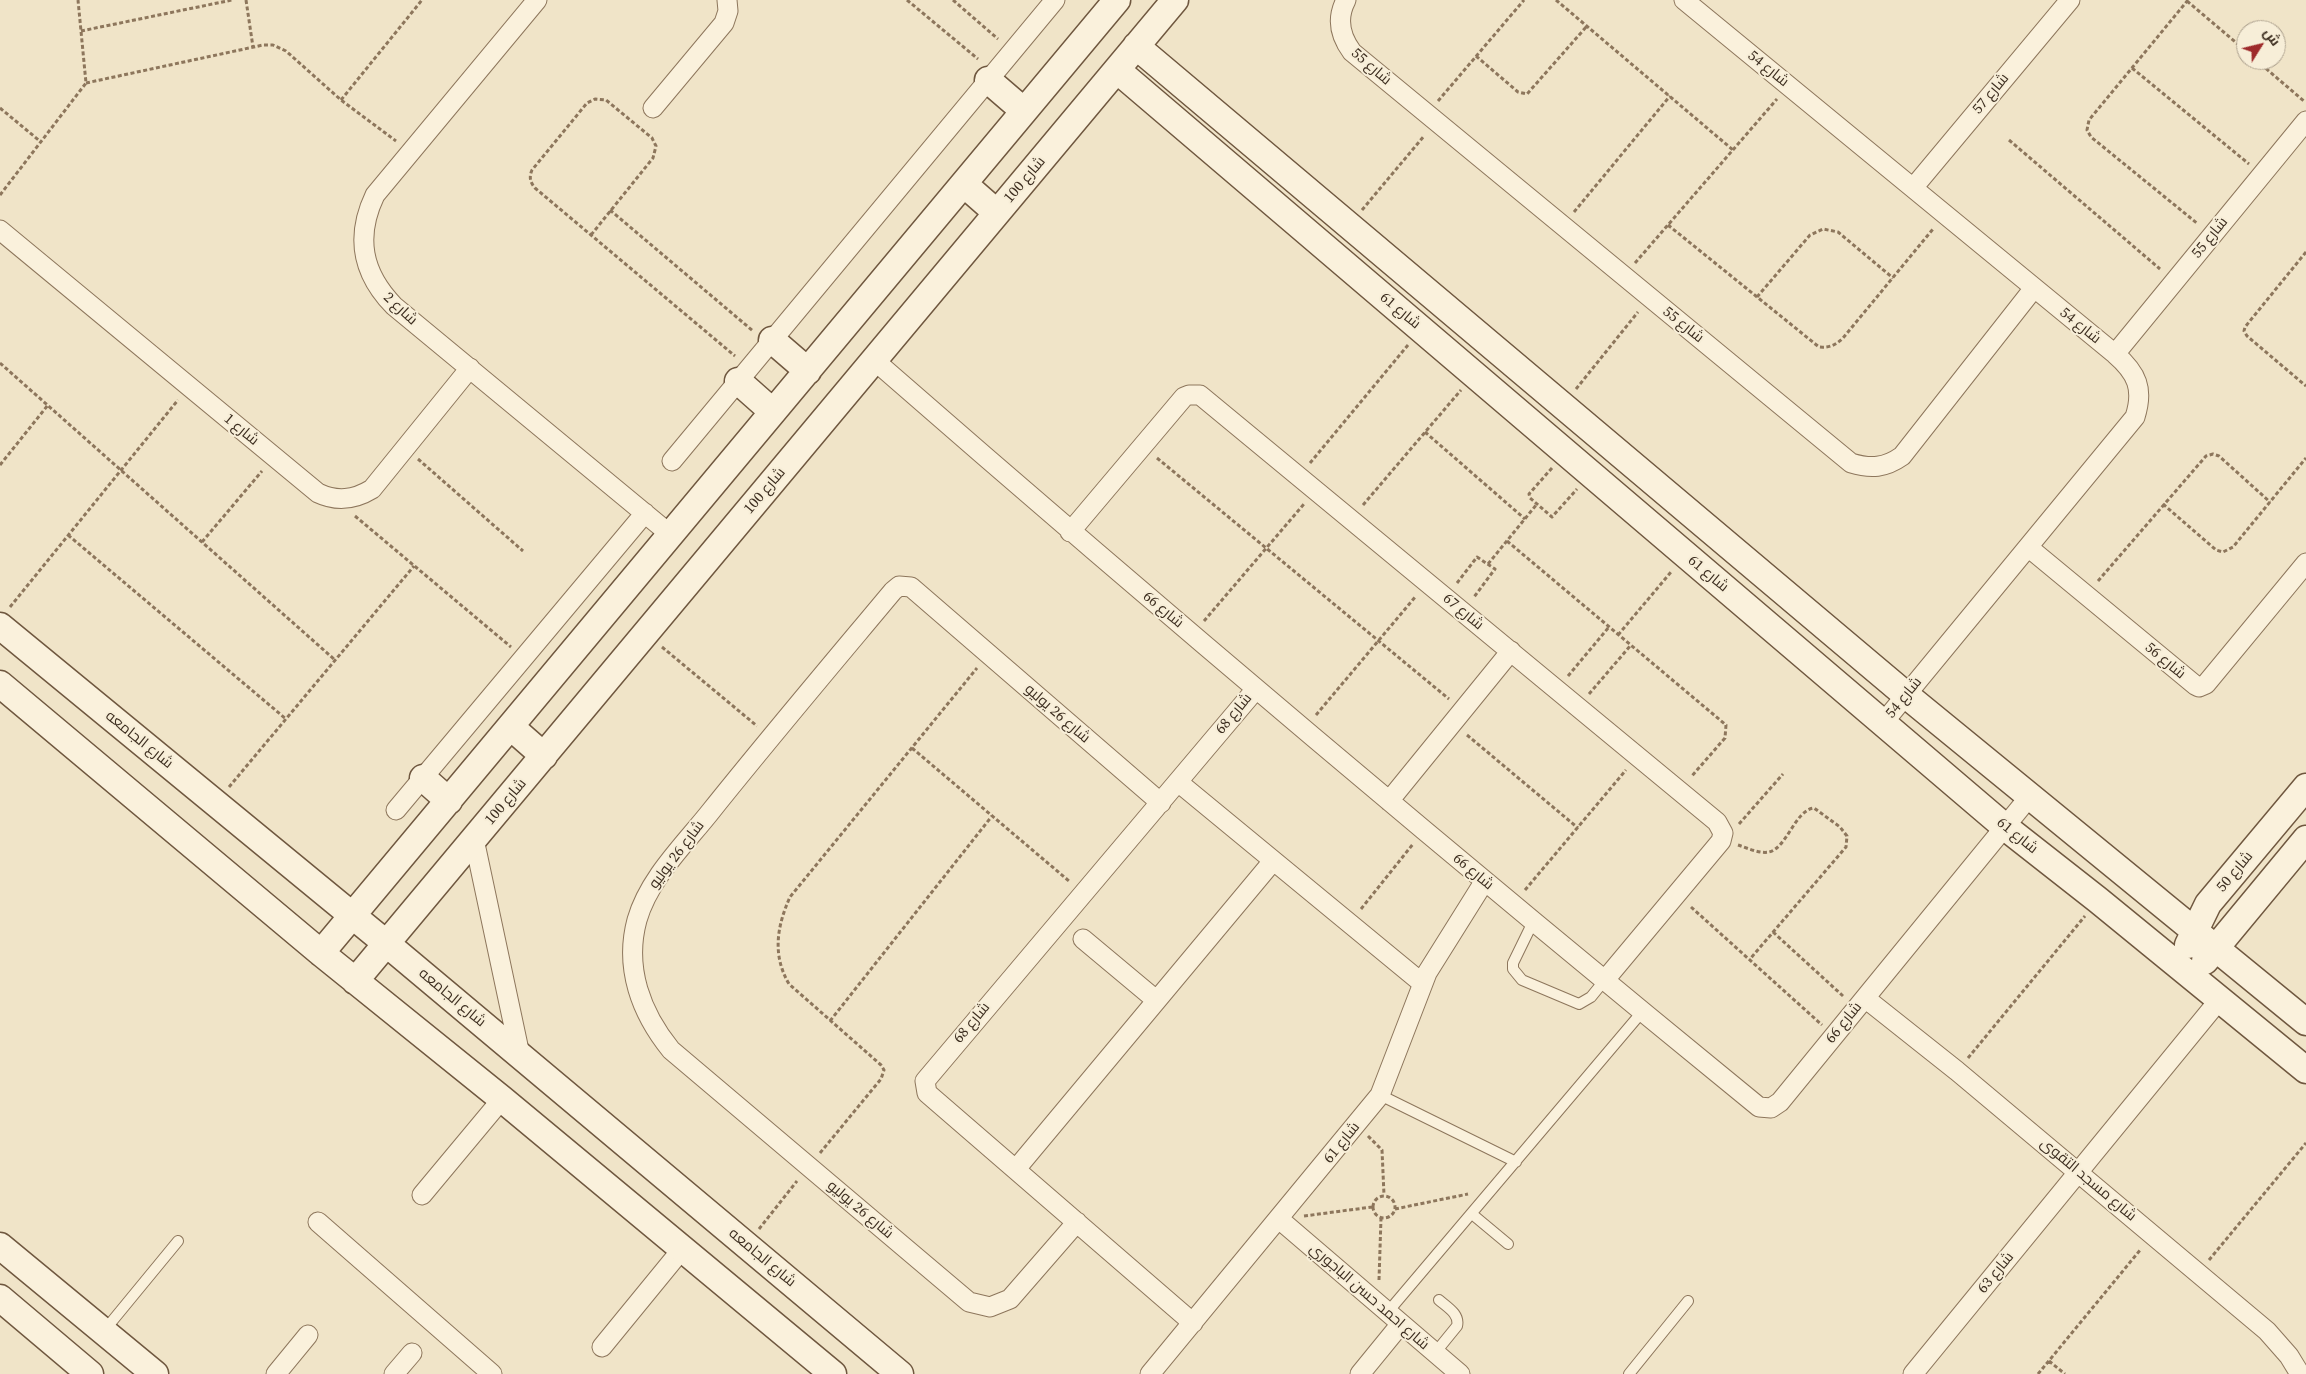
<!DOCTYPE html>
<meta charset="utf-8">
<style>
body{margin:0}
#map{position:relative;width:2306px;height:1374px;overflow:hidden;background:#f0e4c8;font-family:"Source Serif 4",Cairo,serif}
canvas{display:block}
.north{position:absolute;left:2236px;top:20px;width:50px;height:50px;box-sizing:border-box;background:#f7eed8;border:1px solid #ada18e;border-radius:50%;rotate:54deg;font-size:14px;font-weight:700;line-height:20px;text-align:center;color:#3d2e20}
.north::after{content:'';display:block;margin:auto;width:18px;height:22px;background:#9e2a2b;clip-path:polygon(50% 0,100% 100%,50% 72%,0 100%)}
</style>
<div id="map">
<canvas width="2306" height="1374"></canvas>
<div class="north">ش</div>
</div>
<script>
const ctx = document.querySelector('canvas').getContext('2d');
ctx.lineJoin = 'round';
function strokePath(path, color, width, dash) { ctx.strokeStyle = color; ctx.lineWidth = width; ctx.lineCap = dash ? 'butt' : 'round'; ctx.setLineDash(dash || []); ctx.stroke(path); }
function label(font, color, halo, rows, align = 'center') {
  ctx.font = font + ' "Source Serif 4",Cairo,serif'; ctx.lineWidth = 4; ctx.setLineDash([]); ctx.textBaseline = 'middle'; ctx.strokeStyle = halo; ctx.fillStyle = color; for (const [text, x, y, turn = 0] of rows) {
    ctx.save(); ctx.translate(x, y); ctx.rotate((+turn || 0) * Math.PI / 180); ctx.textAlign = isNaN(turn) ? turn : align; if (halo) ctx.strokeText(text, 0, 0); ctx.fillText(text, 0, 0); ctx.restore();
  }
}
const lane = new Path2D(`
 M1533,922L1513,963V969L1522,980L1579,1004L1591,997L1604,981
 M1380,1095L1516,1162
 M1472,1214L1508,1244
 M1387,1313L1642,1012
 M104,1331L178,1241
 M1435,1353L1457,1326C1460,1314 1447,1307 1439,1300
 M1629,1374L1688,1301`);
const street = new Path2D(`
 M537,0L375,195C355,237 362,273 394,306L671,535
 M1346,0C1336,19 1340,36 1352,52L1851,463C1871,469 1885,468 1902,456L2034,288
 M1684,0L2115,354C2137,373 2144,389 2135,417L1883,723
 M653,108L724,23L728,11L727,0
 M1913,188L2070,0
 M0,230L318,493C337,502 354,500 372,489L470,368
 M2115,354L2306,121
 M874,360C1165,614 1460,863 1759,1107L1771,1108L1780,1102L2030,796
 M672,461L1055,0
 M1070,532L1184,397L1189,395H1200L1717,822L1723,833L1721,841L1604,981
 M2028,547L2195,685L2199,687L2206,684L2306,563
 M1178,782L1422,983
 M1389,801L1511,651
 M396,810L645,513
 M474,839L520,1055
 M1083,939L1156,1000
 M1865,998L1957,1071L2267,1331L2289,1356L2300,1374
 M1016,1169L1273,861
 M422,1195L502,1099
 M1279,1219L1460,1374
 M318,1222L492,1374
 M1077,1222L1010,1299L990,1307L969,1302L671,1050C641,1013 624,968 637,920C649,878 685,844 711,811C771,736 832,664 893,591L899,586L911,587L1161,803
 M1193,1323L927,1093L925,1081L1256,689
 M602,1347L683,1248
 M276,1374L308,1335
 M394,1374L412,1353
 M1150,1374L1380,1095L1427,973L1484,882
 M1360,1374L1400,1325
 M1913,1374L2220,999`);
const secondary = new Path2D(`
 M1136,46L1906,695L2306,1022
 M1117,70L2005,827L2098,900L2306,1070
 M988,80L1024,111
 M964,184L997,213
 M772,340L808,371
 M738,381L773,412
 M0,626L387,944L900,1374
 M0,684L321,953L502,1099L833,1374
 M511,727L544,756
 M423,778L449,801
 M2188,945L2208,904L2306,787
 M321,953L1117,0
 M2205,961L2306,839
 M355,981L1175,0
 M0,1246L155,1374
 M0,1298L90,1374`);
strokePath(lane, '#8d765c', 12);
strokePath(street, '#8d765c', 21);
strokePath(secondary, '#6f573f', 29);
strokePath(new Path2D(`
 M246,0L253,47
 M907,0L978,59
 M953,0L998,39
 M1556,0L1733,150
 M2188,0L2089,120L2087,130L2091,137L2198,224
 M2187,1L2246,51
 M81,31L232,0
 M1476,56L1518,92L1527,94L1587,26
 M2256,60L2305,102
 M2132,68L2249,164
 M86,83L263,45H273L286,51L341,100L396,141
 M341,100L422,0
 M1438,101L1524,0
 M0,108L41,142
 M2009,140L2160,269
 M0,195L86,83L78,0
 M610,210L753,331
 M1362,210L1424,136
 M1574,212L1670,96
 M1668,225L1819,347C1829,348 1836,345 1843,338L1933,229
 M591,235L653,158L656,146L652,138L606,100L595,99L587,103L532,170C529,177 530,182 535,188L735,356
 M2306,252L2245,327L2244,331L2247,336L2306,386
 M1635,263L1777,99
 M1757,297L1810,235L1823,229L1838,232L1893,278
 M0,363L335,660
 M1576,389L1638,312
 M1425,432L1525,519
 M1157,458L1449,699
 M418,459L523,551
 M1310,463L1408,345
 M0,465L48,405
 M1552,468L1529,494L1530,498L1552,517L1577,489
 M2163,504L2216,550L2223,552L2233,547L2306,458
 M1363,505L1461,390
 M355,516L511,647
 M68,535L286,719
 M1507,541L1726,725L1725,738L1691,777
 M202,542L262,471
 M1488,564L1537,504
 M2098,581L2206,456L2213,454L2219,456L2270,502
 M1457,583L1477,557L1495,569L1474,597
 M10,607L178,400
 M1204,621L1304,504
 M1618,635L1671,572
 M662,647L757,726
 M1568,676L1609,627
 M1589,694L1631,645
 M1316,715L1416,596
 M1467,735L1578,828
 M912,748L1069,881
 M229,787L414,566
 M1739,824L1783,774
 M1738,845C1747,848 1760,854 1769,852C1787,848 1795,810 1814,808L1840,827L1847,836L1846,847L1750,959
 M1525,890L1626,770
 M1691,907L1822,1025
 M1361,909L1413,844
 M1773,932L1843,996
 M830,1021L992,816
 M1968,1058L2085,916
 M1368,1136L1382,1150L1384,1195
 M820,1153L881,1079L884,1070L881,1065L789,984C772,955 777,926 790,897L977,668
 M1373 1207a11 11 0 1 1 22 0a11 11 0 1 1-22 0Z
 M1395,1209L1468,1194
 M1304,1216L1372,1207
 M759,1229L797,1181
 M2209,1260L2306,1143
 M1379,1280L1381,1218
 M2049,1361L2065,1374
 M2038,1374L2141,1249`), '#8d765c', 3, [4, 2.5]);
strokePath(lane, '#faf1dc', 10);
strokePath(street, '#faf1dc', 19);
strokePath(secondary, '#faf1dc', 26);
label('15px', '#3d2e20', '#f7eed8', [
 ["شارع 55",1371,67,41],
 ["شارع 54",1768,69,39],
 ["شارع 57",1991,94,-50],
 ["شارع 100",1025,180,-50],
 ["شارع 55",2210,238,-51],
 ["شارع 2",400,309,43],
 ["شارع 61",1400,311,40],
 ["شارع 55",1683,325,39],
 ["شارع 54",2080,326,39],
 ["شارع 1",241,430,40],
 ["شارع 100",765,491,-50],
 ["شارع 61",1708,574,40],
 ["شارع 66",1163,610,40],
 ["شارع 67",1463,612,40],
 ["شارع 56",2165,661,40],
 ["شارع 54",1904,698,-51],
 ["شارع 26 يوليو",1057,714,41],
 ["شارع 68",1234,714,-50],
 ["شارع الجامعه",139,740,39],
 ["شارع 100",506,802,-50],
 ["شارع 61",2017,836,39],
 ["شارع 26 يوليو",677,855,-53],
 ["شارع 66",1473,872,40],
 ["شارع 50",2235,872,-50],
 ["شارع الجامعه",452,998,40],
 ["شارع 68",972,1023,-50],
 ["شارع 66",1844,1023,-51],
 ["شارع 61",1342,1143,-51],
 ["شارع مسجد التقوى",2088,1180,40],
 ["شارع 26 يوليو",860,1210,40],
 ["شارع الجامعه",762,1258,40],
 ["شارع 63",1996,1273,-51],
 ["شارع احمد حسن الباجوري",1369,1297,41]
]);
</script>
